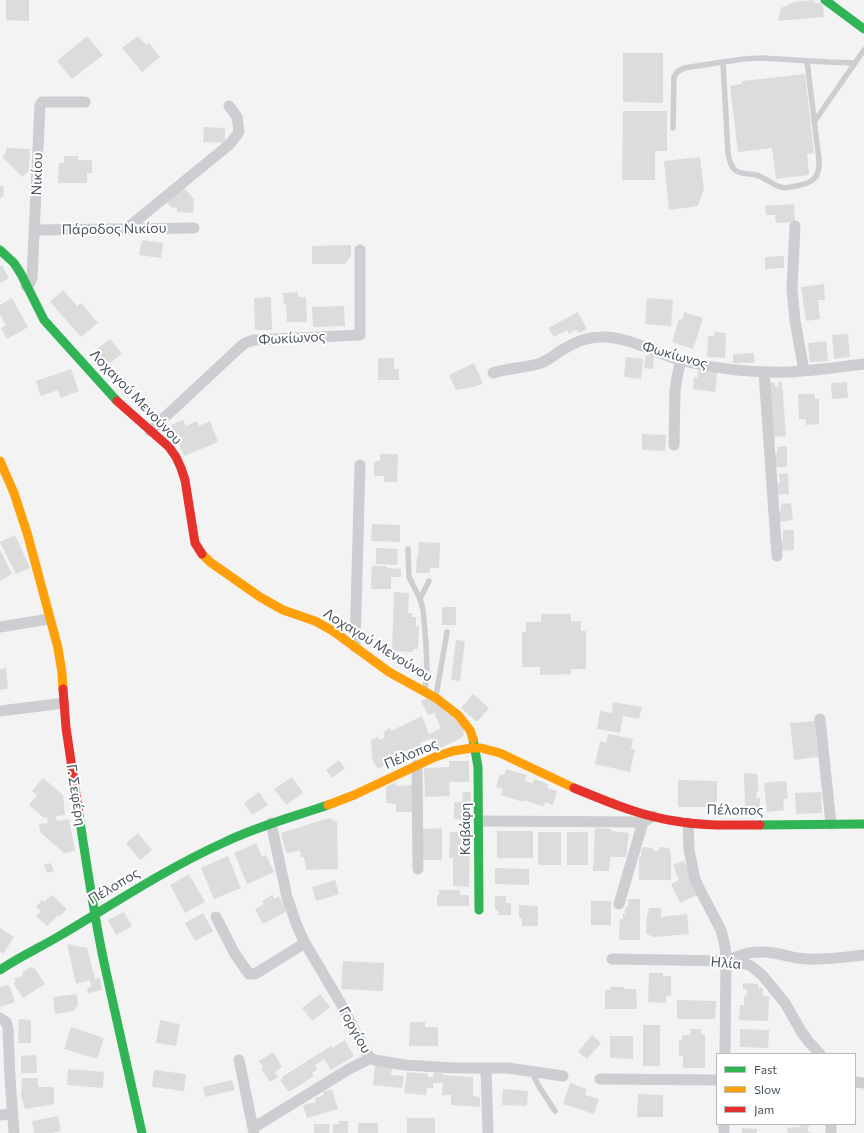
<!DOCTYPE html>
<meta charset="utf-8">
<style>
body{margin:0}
#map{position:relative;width:864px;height:1133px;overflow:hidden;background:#f3f3f3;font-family:Commissioner,sans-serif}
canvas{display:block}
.legend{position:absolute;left:716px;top:1053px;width:140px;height:72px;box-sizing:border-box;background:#fff;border:1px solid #b7bbbf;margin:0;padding:5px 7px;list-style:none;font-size:12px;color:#4a545f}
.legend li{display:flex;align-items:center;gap:8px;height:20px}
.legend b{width:20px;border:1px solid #b7bbbf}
</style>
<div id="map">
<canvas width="864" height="1133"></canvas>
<ul class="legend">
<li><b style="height:5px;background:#30b455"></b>Fast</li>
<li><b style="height:5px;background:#ff9f0a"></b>Slow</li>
<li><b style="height:5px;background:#e5322d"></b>Jam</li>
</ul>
</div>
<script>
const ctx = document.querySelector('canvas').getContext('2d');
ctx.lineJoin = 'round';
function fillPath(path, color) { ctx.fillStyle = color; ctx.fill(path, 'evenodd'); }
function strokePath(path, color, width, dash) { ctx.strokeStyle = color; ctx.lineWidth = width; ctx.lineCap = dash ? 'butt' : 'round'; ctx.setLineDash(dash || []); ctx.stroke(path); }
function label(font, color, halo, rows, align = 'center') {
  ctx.font = font + ' Commissioner,sans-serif'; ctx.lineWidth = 4; ctx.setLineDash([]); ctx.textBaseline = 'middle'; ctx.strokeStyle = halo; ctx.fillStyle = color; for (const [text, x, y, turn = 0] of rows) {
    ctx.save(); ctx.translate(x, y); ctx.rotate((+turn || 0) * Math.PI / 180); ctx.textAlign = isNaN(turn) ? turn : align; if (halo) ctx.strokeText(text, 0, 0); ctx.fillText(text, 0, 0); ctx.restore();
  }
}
fillPath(new Path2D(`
 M6,0H29V21L6,20Z
 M814,0V3H820L823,6L824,17L778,21L781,8L794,2Z
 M87,36L103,55L72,79L57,61Z
 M138,36L146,45L149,43L160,57L142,72L122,48Z
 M623,53H663V103L623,102Z
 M805,74L814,153L807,154L809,175L776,179L772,148L738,152L730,86L742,84V81Z
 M623,111H667V151H655V180H622Z
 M204,127L225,128V143L203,142Z
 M6,148L30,149L29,171L22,177L2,157L6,153Z
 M64,156H78V160H92V173H87V183H58L59,163H64Z
 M700,157L704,189L698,206L669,210L664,161Z
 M181,185L194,199L193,213L177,212V207L172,208L164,199Z
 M0,186H3L4,195L0,199Z
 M794,204L795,222L776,223L775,215H766L765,206Z
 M142,240L163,243L161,258L139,255Z
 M351,245V256L345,264H312V246Z
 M784,256V268L765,269V257Z
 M2,265L9,278L0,283V266Z
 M824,284L825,300H818L820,319L806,321L801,287Z
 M63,290L77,306L81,303L98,323L81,337L50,302Z
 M298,292V297H306L307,322H287L286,304H284L283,293Z
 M271,297L272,330H255L254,298Z
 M12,298L28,327L7,339L1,328L6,325L0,315V305Z
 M647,298L673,300L671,326L645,324Z
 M344,306L345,326L313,327L312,307Z
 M578,312L587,329L579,333L576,330L569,334L567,330L554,337L548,328Z
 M684,312L703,318L693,349L672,342L679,319L682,320Z
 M715,332L726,333L725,358L707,357L708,336H714Z
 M848,334L850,357L834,359L832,335Z
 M110,339L122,354L105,367L93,352Z
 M826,341L828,361L810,362L808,343Z
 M754,353V363H733V354Z
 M646,355L654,356L653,369L644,368Z
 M626,357L643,359L641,379L624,377Z
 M378,358H394V369H399V380H378Z
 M474,363L483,383L474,387L456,390L449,375Z
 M71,369L79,391L61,398L58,390L41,396L36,381Z
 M698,370L717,372L715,392L693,389L694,377L697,378Z
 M774,382L775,387H778V382H782L786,436L771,437L768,383Z
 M847,382L848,398L832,399L831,383Z
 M798,394H815V399H819V424L806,425V419H799Z
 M183,420L186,426L197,421L199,426L210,421L218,442L184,456L171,425Z
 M642,434L666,435L665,451L642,450Z
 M787,446V467H773V454H777V447Z
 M380,454H398L397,482H384V476H374V462L380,460Z
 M788,473L789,494L775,495L774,483H780L779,474Z
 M791,503L793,520L778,522L777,511H781V504Z
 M372,524L400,525V542L371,541Z
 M783,530H794V550L779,551V541H783Z
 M15,535L30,568L16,574L0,542Z
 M419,542L440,543L439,568H430V573H416L417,556H418Z
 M376,548L398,549L397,565L376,564Z
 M0,550L12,574L0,581Z
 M372,566H387V568L401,569V577H391V589H371Z
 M394,592L409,593L408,613H412V617H416V626H419L418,649H413V652L392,651Z
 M442,607H456V625H442Z
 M541,614H571V621H581V631H586V669H571V674L540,675V667H522V632H526V622H541Z
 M456,640L465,641L460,681L451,680Z
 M6,668L8,689L0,690V669Z
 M473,694L489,708L477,722L461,708Z
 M430,697L464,727L463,737L437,750L432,738L420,743L423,748L414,753L412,748L390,759L392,762L378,769L372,759L371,740L378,737L380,740L385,737L383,732L390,728L391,731L422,716L429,734L441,728L434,713L428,715L421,701Z
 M613,702L642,707L639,719L623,716L620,733L597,729L600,711L612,713Z
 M815,721L818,757L794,760L790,723Z
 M608,734L633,739L631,749H635L630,772L595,764L600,741L606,743Z
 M339,760L345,768L332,778L326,770Z
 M449,761H469V782H449L450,796L425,797L424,768L449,767Z
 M506,769L527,775L525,781L533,783L534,779L548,784L547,788L557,791L553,805L545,802L544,807L524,800L523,802L501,795L503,789L496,787L500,774L504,775Z
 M744,773L757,774L759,792L757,791L756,798H760V811L745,810Z
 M292,777L303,793L286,805L274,789Z
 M43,778L63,795L65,815L56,816L57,821L69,819L75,851L64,853L40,832L39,824L48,823L47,817L44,818L29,805L37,795L32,791Z
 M678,780L717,781V807H678Z
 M786,781L788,798L783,799L784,810L767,812L764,783Z
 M396,782L397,786L413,785V812H396V804L386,803V787Z
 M259,792L268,805L252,815L244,803Z
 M463,792H471L470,820L454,819V802H462Z
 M821,792L822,813L796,814L795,793Z
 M329,818L337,822L338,869L306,870L304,857H301L300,851L286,853L281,833Z
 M442,828V860H422V829Z
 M595,828L611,829V831L629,833L626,857H610L609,871H593Z
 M497,831H533V858H497Z
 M450,832H470L469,887L453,886V858H449Z
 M538,832H561V865H538Z
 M567,832H588V865H567Z
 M138,833L152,850L140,860L126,843Z
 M256,843L262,857L266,855L274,872L247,884L234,853Z
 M644,847L653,848V850L659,851V847L669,848L671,853V880H639V857H641V850Z
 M228,856L241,888L214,899L201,868Z
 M684,861L699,894L680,903L671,884L679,880L673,865Z
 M51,863L54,871L47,873L44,865Z
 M495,868L529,869V885L495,884Z
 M189,874L205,902L185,913L170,885Z
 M335,880L339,894L316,901L312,887Z
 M439,890H460V895H469V906H437V895H439Z
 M52,895L67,909L60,916L58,915L47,926L36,916L41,911L36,907L42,900L44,902Z
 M272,895L275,899L279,896L287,911L263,924L255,909L264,904L262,901Z
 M495,896H506V903H511V915H498V910H495Z
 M628,899H640V940H619L620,919H623V914H625V907H628Z
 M591,901H611V925H591Z
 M519,905L538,906V926H522V918H519Z
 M649,908H661V917L687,914L689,934L654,937L646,934L647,914H648Z
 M124,912L132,926L116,935L108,920Z
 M203,913L213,931L195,941L185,923Z
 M0,928L14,937L3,954L0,952Z
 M67,944L87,948L95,979L100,978L102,990L88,993L87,988L91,987L90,980L76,984Z
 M343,961L384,963L383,991L341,989Z
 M31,967L32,969L34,967L45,984L23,998L13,983L16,981L14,979L19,976L20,978L23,975L22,973Z
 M649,973H663V976H671V996H666V1003L648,1002Z
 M743,983L758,984V988H763V996H769L768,1021L739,1020L740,1005H744V995L747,996V989H743Z
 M9,985L15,1002L0,1007V987Z
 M610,987H624V989H636L637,1009H605V990H610Z
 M77,994L78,1005L73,1011L55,1014L53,997Z
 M320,994L330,1007L312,1021L302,1008Z
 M677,1000L716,1001L715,1019H677Z
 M19,1019L31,1020V1043H18Z
 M160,1020L180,1024L176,1046L156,1043Z
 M410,1022H425V1027H438V1046H409Z
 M643,1025H660V1066H643Z
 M71,1027L104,1038L97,1059L64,1049Z
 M690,1029H701V1034H705V1068H683V1056H679V1040H682V1035H690Z
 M740,1029L769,1030L768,1048L740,1047Z
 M592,1035L601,1043L587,1059L578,1052Z
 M610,1036H633V1059L610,1058Z
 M345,1040L354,1056L331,1070L324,1059L315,1065L318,1069L312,1073L314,1076L289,1092L280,1080L283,1078L282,1077L331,1046L332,1048Z
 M273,1052L282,1067L275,1072L278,1077L270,1082L261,1069L263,1068L259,1061Z
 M36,1055L37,1073H21V1056Z
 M375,1065L392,1067L391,1075L404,1076L402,1088L373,1085Z
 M68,1069L104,1072L103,1088L67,1085Z
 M154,1070L186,1074L184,1091L152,1087Z
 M407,1072L428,1074V1077H433L434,1072L443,1073V1075L473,1077V1096L480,1097V1107L451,1105V1095H442L443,1083H433V1088H427L426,1095L404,1093Z
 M22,1078H38V1087H54V1104L25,1109L21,1095Z
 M232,1080L235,1090L205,1097L203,1087Z
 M570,1083L587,1089L585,1095L599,1099L594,1114L563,1104Z
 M332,1089L338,1109L307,1118L303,1105L316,1102L315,1098L324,1095L323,1092Z
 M503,1089L528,1091L527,1106L502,1105Z
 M638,1094L663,1095V1117H637Z
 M58,1116L61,1131L51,1133H34L32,1121Z
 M407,1118H435V1133H407Z
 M339,1121H348V1133H333V1124H339Z
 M358,1123H378V1133H358Z
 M314,1124H330L329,1133H314Z
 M800,1124H809V1127H807L808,1131L812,1133H788L787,1128L800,1127Z
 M742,1128L757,1129V1133H742Z`), '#dcdcdd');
strokePath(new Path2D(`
 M807,61L819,160C820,178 813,183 796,186C791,187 786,189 781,187C772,185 765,177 756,175C749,173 741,175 735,170C731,166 729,159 728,153L723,62L744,59L761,58L828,62L855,63L864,50
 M814,122L855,63
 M673,128L674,77L677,72L684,68L723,62
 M408,549L409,577L420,599L423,609L426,644L427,670L425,690
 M420,599L429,581
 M436,696L447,632
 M532,1072L538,1085L555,1111`), '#cdced1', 5.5);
strokePath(new Path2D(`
 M795,226L792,288L795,321L804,371
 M126,229L230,144L239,132L237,117L229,106
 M34,230L194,228
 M26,286L30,283L32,278L40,105L42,102H85
 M764,372L777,556
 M493,373C508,368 523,368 538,364C547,362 554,355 562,350C573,343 588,337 601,337C628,336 657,354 683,361C717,369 753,373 788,372C814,371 839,367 864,364
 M150,431L238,349L245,343L254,340L360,335V250
 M674,445L675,391L677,377L681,360
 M0,627L49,619
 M355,647L360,465
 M0,711L64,703
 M820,719L831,824
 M417,765L418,869
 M479,821L643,822L653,816
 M271,823L287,897L297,926L305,943L340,1002L367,1054L371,1058L375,1060L405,1065L455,1068H508L563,1076
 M688,823L689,850L695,879L700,890L721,930L725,946L726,961L725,1054
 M619,904L643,822
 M216,917L235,954L249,974H255L305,943
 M612,959L726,961L746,964L751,966L762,975L785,1003L801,1031L808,1041L820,1054
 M726,961C743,953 756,950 774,953C786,955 796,959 808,959C827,960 846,957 864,955
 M0,1018L6,1022L8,1028L10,1078L14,1133
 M239,1060L254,1133
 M486,1068L488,1133
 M600,1079L717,1080
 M855,1082L864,1083
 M0,1115L12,1114
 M831,1124V1133
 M253,1128L349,1069L371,1058
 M724,1133V1124`), '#cdced1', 11);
strokePath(new Path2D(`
 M825,0L864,29
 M0,250L14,263L21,274L44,320L117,401
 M473,739L478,767L479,910
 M79,815C87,866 94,917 105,967C117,1022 130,1078 142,1133
 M760,825L864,824
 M0,970C19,957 41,947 61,935C115,903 167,868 225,842C258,826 293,817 328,805`), '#30b455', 9);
strokePath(new Path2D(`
 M0,461L14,493L28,536L58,648L62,673L63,689
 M202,554L210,562L260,597L283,610L315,621L333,631L389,672L436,698L458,715L470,730L473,739
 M328,805L354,795L435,757L453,751L472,748H481L500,753L574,788`), '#ff9f0a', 9);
strokePath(new Path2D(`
 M117,401L169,447L176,457L181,468L185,480L195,543L202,554
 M63,689L66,728L79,815
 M574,788C606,801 640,816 675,821C703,826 732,825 760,825`), '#e5322d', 9);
label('14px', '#4a545f', '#fff', [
 ["Νικίου",37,174,-88],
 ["Πάροδος Νικίου",114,229,-1],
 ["Φωκίωνος",292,338,-3],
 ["Φωκίωνος",675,355,16],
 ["Λοχαγού Μενούνου",136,397,46],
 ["Λοχαγού Μενούνου",378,645,32],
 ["Πέλοπος",411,754,-23],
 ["Γ. Σεφέρη",76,795,81],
 ["Πέλοπος",735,810,1],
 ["Καβάφη",465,829,-90],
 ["Πέλοπος",114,886,-31],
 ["Ηλία",726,963,5],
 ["Γοργίου",355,1030,61]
]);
</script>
